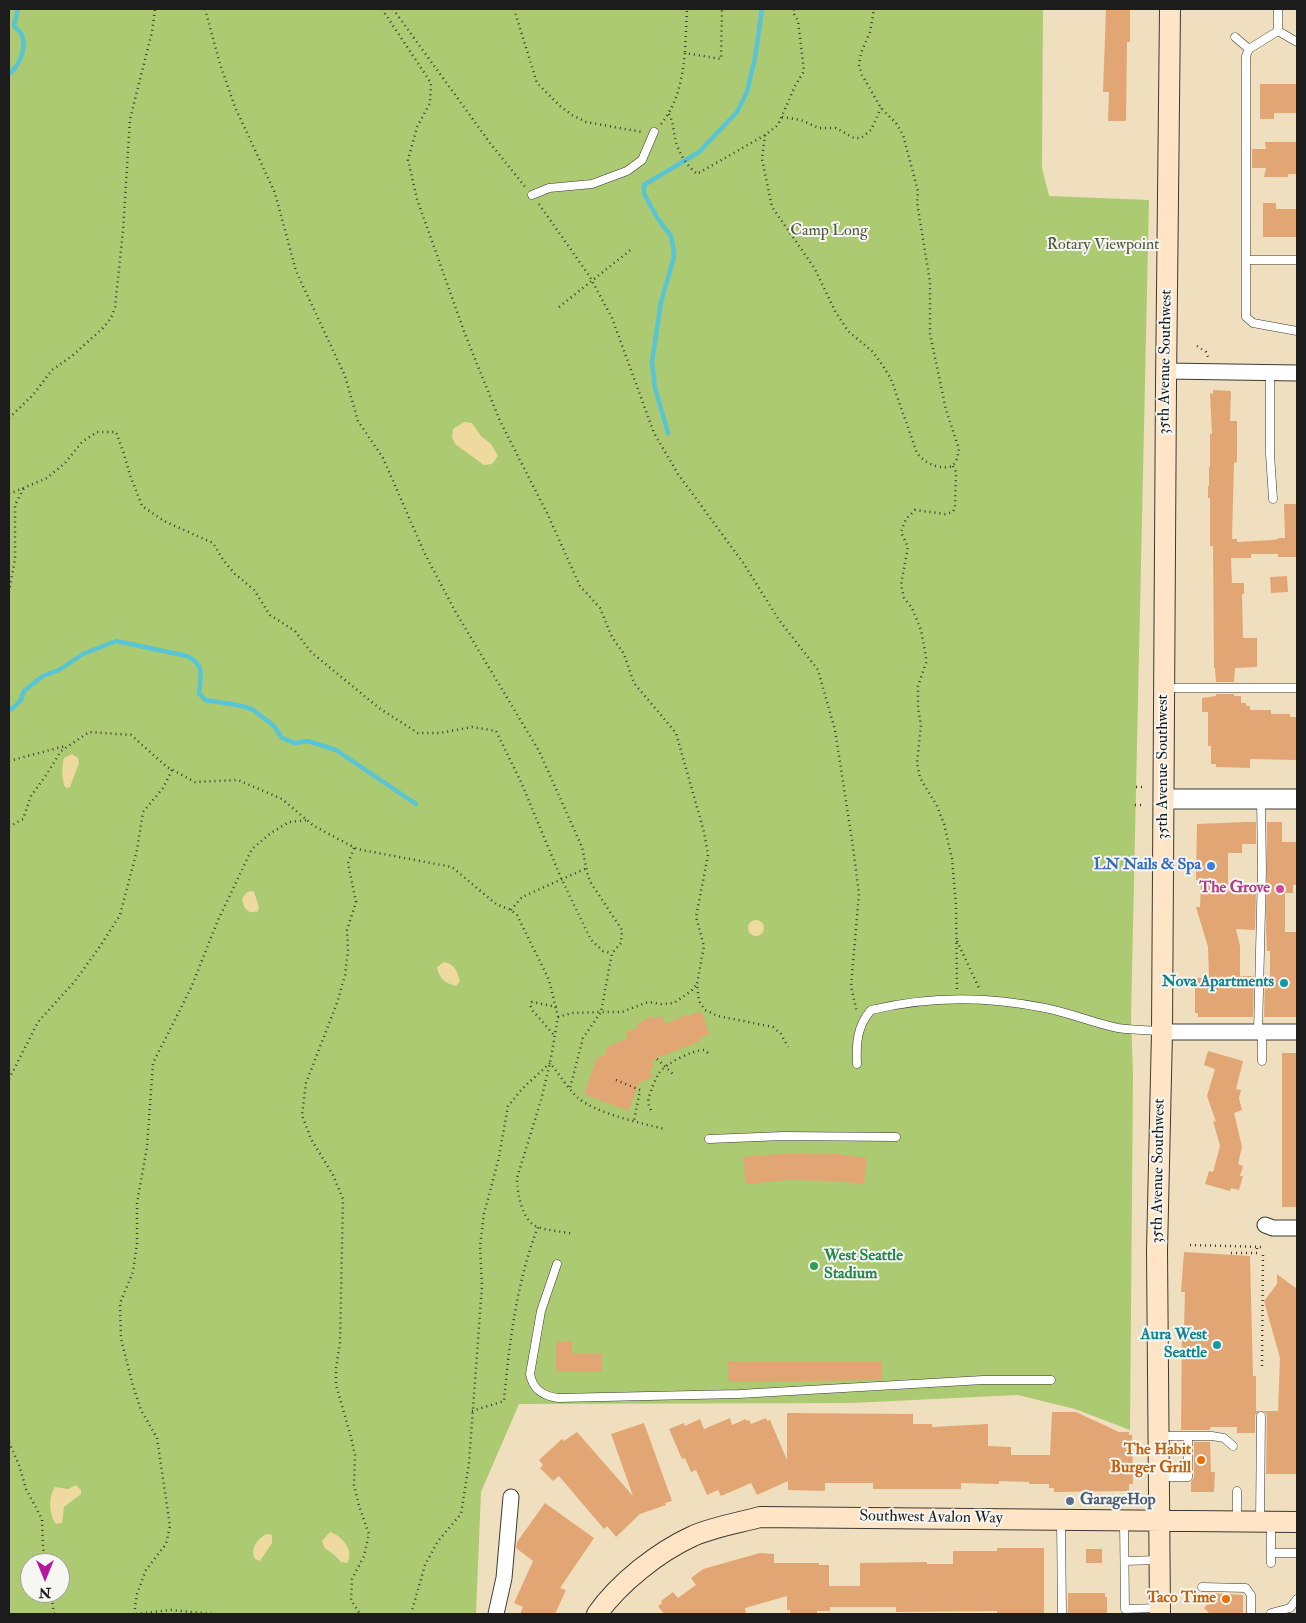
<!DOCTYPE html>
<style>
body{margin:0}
#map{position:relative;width:1306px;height:1623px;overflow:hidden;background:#efdfbf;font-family:"IM FELL Double Pica",serif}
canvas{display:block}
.frame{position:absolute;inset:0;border:10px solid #1c1c1c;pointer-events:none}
.north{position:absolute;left:20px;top:1553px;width:50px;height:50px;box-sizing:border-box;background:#f6f6f2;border:1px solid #9f9f9c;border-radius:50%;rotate:180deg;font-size:14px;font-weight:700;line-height:20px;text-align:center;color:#1c1c1c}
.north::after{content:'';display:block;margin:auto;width:18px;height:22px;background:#b5179e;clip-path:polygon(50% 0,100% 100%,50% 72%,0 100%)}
</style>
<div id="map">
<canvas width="1306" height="1623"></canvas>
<div class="frame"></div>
<div class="north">N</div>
</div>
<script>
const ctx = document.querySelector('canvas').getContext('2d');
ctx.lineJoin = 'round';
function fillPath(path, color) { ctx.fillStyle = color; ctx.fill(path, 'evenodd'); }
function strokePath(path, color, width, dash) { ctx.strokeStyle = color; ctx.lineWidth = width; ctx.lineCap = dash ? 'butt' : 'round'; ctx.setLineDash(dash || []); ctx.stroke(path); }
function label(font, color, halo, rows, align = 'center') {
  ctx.font = font + ' "IM FELL Double Pica",serif'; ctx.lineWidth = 4; ctx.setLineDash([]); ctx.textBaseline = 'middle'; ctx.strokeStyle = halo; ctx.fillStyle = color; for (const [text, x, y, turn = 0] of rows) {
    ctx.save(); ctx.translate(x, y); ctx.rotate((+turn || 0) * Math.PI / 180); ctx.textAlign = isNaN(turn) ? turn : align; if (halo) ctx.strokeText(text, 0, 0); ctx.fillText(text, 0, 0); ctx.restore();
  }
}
fillPath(new Path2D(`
 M9,9H1043L1042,168L1049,196L1149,200L1131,1017L1133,1074L1130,1430L1075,1409L1018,1395L851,1403L519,1404L481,1492L476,1614H9ZM30,1563H60V1593H30Z`), '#abca71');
fillPath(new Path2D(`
 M464,422L472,423L481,436L491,444L498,456L492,464L484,465L455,444L452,437L453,429Z
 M72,754L78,758L79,763L70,787L68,788L65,787C61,777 62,768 64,758Z
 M251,891L254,892L259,907L258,911C248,915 244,909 242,899L246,893Z
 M748 928a8 8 0 1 1 16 0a8 8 0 1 1-16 0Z
 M444,962C455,964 457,971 460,981L456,986C444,983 439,978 437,967Z
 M76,1485L81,1490V1494L64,1507L62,1523L56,1524C49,1515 48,1496 55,1487L68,1489Z
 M330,1532C342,1536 355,1551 347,1563L341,1562C338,1559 335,1555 332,1553C326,1549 324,1549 322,1541Z
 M267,1534L272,1535V1543L260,1561L255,1559C250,1549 257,1539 267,1534Z`), '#eeda9e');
strokePath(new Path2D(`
 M9,74C19,66 27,49 22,35C21,32 16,28 14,26L18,9
 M668,433L655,388L652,362L661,302L674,257L673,246L671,236L658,219L644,194V185L699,152L737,112L747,92L755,58L762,9
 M9,708L12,709L21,700L24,691L43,676L59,670L83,654L116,641L187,656C205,665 201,676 199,693L205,700L237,705L252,709L274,726L282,738L295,743L308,741L336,750L416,804`), '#59c4d4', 4.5);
fillPath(new Path2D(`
 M1106,9H1130V42H1127L1126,121H1108L1109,92H1103Z
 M1260,84H1297V113H1274V119H1260Z
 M1265,142H1297V174H1288V177H1264L1266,168H1252V149H1266Z
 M1263,203H1276V209H1297V237H1263Z
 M1213,390L1231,391L1230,421H1237V462L1234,463L1232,539H1237V542L1272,540L1278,539V538H1285L1284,504H1297L1296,557H1278V554H1251V558H1231L1232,583H1244V594H1242L1243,638H1257V667L1235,668L1234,682H1216L1215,668H1214L1213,546H1210V498H1208V486H1209V467H1210V434H1212L1210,393L1213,394Z
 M1287,576L1288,592L1271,593L1270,577Z
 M1216,694H1234V696H1241V703H1246V706H1250V710H1271V714H1290V717H1297V760L1250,759V768L1216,767V764H1211V746H1208V712H1202V698L1216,696Z
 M1246,822H1256V844H1242V853H1228V891L1256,892L1255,930L1236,929L1240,946V976H1254L1253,1017H1198V1013H1195V978H1209L1208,947L1196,907H1200L1201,880H1196L1197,824Z
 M1267,822H1282V842H1297V885H1293V893H1285V932H1297V1017H1264L1265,977H1270V951H1267L1266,930Z
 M701,1011L710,1034L699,1039L700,1041L652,1060L654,1068L649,1071L653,1077L639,1083L628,1111L584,1094L597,1058L607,1054L605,1048L628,1038L626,1032L638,1027L637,1024L652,1016L653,1019L662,1016L665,1024L688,1014V1016Z
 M1208,1051L1243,1061L1236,1089L1241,1090L1239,1098L1242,1110L1234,1113L1242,1147L1238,1164L1243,1166L1240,1176H1243L1239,1190L1231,1188L1230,1191L1205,1184L1209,1171L1213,1172L1220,1146L1213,1121L1216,1122L1207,1096L1215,1069L1204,1065Z
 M1282,1053H1297V1207H1282Z
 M790,1153L837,1154L867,1158L864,1184L835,1181L790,1180L746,1184L743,1157Z
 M1184,1252L1250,1256L1253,1376H1256V1411H1260L1255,1415V1433H1237V1427H1210V1430H1181L1182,1327H1184L1185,1292H1181Z
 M1277,1274L1297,1289V1474H1266L1267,1416L1266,1413L1262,1411H1278L1280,1358L1264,1301L1277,1284Z
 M556,1342H572V1353L602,1354V1372L556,1371Z
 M728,1361H882V1380L729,1382Z
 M1052,1412H1076L1119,1432H1129V1435H1132L1133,1484H1129V1491L1054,1492V1488H1049V1484H1029V1482L999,1481V1484L961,1483V1489H873V1483H825V1491L788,1490V1481L757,1495L751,1483L721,1496L718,1490L707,1495L696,1470L691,1472L685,1458L682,1459L669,1429L684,1423L685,1426L700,1419L704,1429L730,1418L732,1425L746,1419V1421L749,1420L751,1424L766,1418L767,1421L770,1420L787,1460V1413L913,1414V1424H932V1427L988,1424V1446L1011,1447V1455H1050Z
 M644,1423L672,1501L665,1503L666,1505L640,1514L616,1537L607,1526L604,1529L559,1476L553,1481L540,1468L543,1465L539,1460L562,1439L564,1441L577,1432L633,1496L611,1434Z
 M1194,1442H1210L1211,1472H1215L1214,1492H1191V1482L1194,1477Z
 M545,1503L594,1538L560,1588L566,1590L555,1614H520L523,1607L514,1603L533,1561L516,1548L517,1542Z
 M997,1548H1044V1614H997V1611L896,1612V1607H830V1611H817V1614H790V1610H787V1596L745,1608L746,1614H664L658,1606L662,1603L661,1601L673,1592L678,1598L696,1585L691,1578L703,1569L760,1553L774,1554V1563H819V1565H829V1586H860V1563L927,1562V1564H953V1551H997Z
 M1086,1549H1102V1563H1086Z
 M1068,1593H1105V1597H1107V1614H1068Z
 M1208,1593L1243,1595V1614H1210L1204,1608L1208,1604Z`), '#e2a674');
const service = new Path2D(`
 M1278,31L1249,49L1246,56V317L1253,323L1297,331
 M1278,31V9
 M1278,31L1297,42
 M1235,37L1249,49
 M532,195L549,188L592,184L627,171L642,160L654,132
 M1246,260H1297
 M1270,373V454L1273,499
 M1164,688H1297
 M1258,1032L1262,870L1261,799
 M1262,1032V1061
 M857,1064C856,1044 857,1026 871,1010C928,996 987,996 1045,1008C1070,1013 1094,1023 1118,1028C1132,1030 1146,1030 1160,1031
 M709,1139L783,1136L896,1137
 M557,1264L541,1311L530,1374C533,1390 543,1396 558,1398L739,1394L983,1380H1051
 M1160,1436H1212L1224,1438L1233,1446
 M1158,1477H1188V1436
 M1237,1491V1521
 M1061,1521L1062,1614
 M1260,1521L1261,1416
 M1124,1522L1125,1609L1159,1608
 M1271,1524V1563
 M1271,1553H1297
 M1125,1561L1158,1560
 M1202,1587L1246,1588L1251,1595V1614
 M1271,1613L1290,1608L1297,1599`);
const minor = new Path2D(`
 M1166,371L1297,373
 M1162,1032H1297
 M1265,1225L1273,1228H1297
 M496,1614L504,1578L511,1497`);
const tertiary = new Path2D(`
 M1164,799H1297`);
const secondary = new Path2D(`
 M597,1614C619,1583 658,1552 693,1536C714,1527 738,1523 760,1517L1297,1522
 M1160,1614L1157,1251L1162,1032L1166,385L1170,9`);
strokePath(service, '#3c3934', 9);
strokePath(minor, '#3c3934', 17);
strokePath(tertiary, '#3c3934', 21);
strokePath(secondary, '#3c3934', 22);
strokePath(new Path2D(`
 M205,9L220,64L235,107L275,193L296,271L345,376L358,421L383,458L424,552L455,611L539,751L582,847L588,876L591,883L622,930L621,943L612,953L601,1012H622L648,1002L661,1004L674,1003L691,991L697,984
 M382,9L431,83L430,103L417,127L408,160L417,199L465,334L500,421L547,513L580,586L600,608L612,637L624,654L634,683L676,733L704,832L708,855L696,917L704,946L697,984L699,1001L705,1010L718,1016L773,1027L781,1034L788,1047
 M393,9L490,143L526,188
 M514,9L537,83L560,106L572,115L586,122L642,132
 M685,52L687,9
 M669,114C673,121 673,129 675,137C677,151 686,165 697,174L765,135L778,125L795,86L804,71L798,21L793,12L794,9
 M782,117L801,120L819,128H836L854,138H861L871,130L881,108
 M661,124C678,103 682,79 685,53L721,59L722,9
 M765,135L762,159L772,207L815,269L835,311L848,331L873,352L883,366L891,379L917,453C925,464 940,470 953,466L957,459L959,449L946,410L930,334V282L917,202L918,191L903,135L896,123L881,108L862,75L859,65L861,53L870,32L874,9
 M539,204L590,277L612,318L654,433L678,474L744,564L779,620L818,670L835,730L852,840L859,894L851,986L857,1013
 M559,307L633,248
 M1197,346L1206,352L1208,357
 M9,418L33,395L52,370L72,356L103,328L111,318L115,307L123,231L130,119L152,32L155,9
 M953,466L956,472L955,507L953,512L945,514L915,510L906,519L901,532L908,547L901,585L904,598L912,608L921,630L926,657V663L918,686V708L921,725L917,763L920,778L937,806L944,824L952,859L956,905L957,989
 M9,494L47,478L65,463L82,442L97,432H116L124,454L130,475L142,506L164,521L213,543L224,561L235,574L254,590L270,615L295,631L311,652L379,708L418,733H440L472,727L496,731L521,782L561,878L591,940L603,951L612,953
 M9,592L15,559V505L24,488
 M9,761L65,746
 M1136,787H1142
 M1135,805H1141
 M9,827L23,819L31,796L45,777L61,751L89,732L131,735L167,767L195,782L238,780L282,799L314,826L357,849L452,867L496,904L511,910L517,915L549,980L558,1017L550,1063L541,1100L517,1178C517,1192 522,1222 538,1227C549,1231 561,1231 573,1234
 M354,848L348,863L356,902L347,930L348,950L345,975L337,1003L306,1083L302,1115L311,1139L333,1175L343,1199L340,1343L336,1368V1385L351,1437L355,1455L354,1485L359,1506L369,1534L364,1556L352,1579L351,1600L360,1614
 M511,910L522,897L587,868
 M957,941L979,988
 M558,1017L572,1013L601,1012L583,1038L570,1088
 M553,1034L533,1011L530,1005L532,1002L557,1007
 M657,1059L673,1074
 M9,1079L38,1022L75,981L101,945L120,915L137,850L143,812L163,788L172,770
 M616,1080L640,1090L634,1121
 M651,1110C647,1103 648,1098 651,1091C653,1085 656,1078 659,1073C666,1063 693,1050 704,1050L708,1053
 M1190,1245L1263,1247
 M1231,1253H1257V1247
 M1262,1366L1263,1251
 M472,1411L504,1401C509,1344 517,1280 538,1227
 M9,1442L19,1465L26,1489L42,1519L43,1548L46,1563
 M51,1593L54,1614
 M134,1614L137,1594L146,1570L166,1544L170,1526L157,1438L141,1410L133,1386L121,1339L120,1303L133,1272L137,1244V1203L147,1147L153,1063L191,988L218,920L252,849L271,833L289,822L308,820
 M136,1614L171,1610L213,1614
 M411,1614L425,1565L438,1541L461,1514L469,1463L482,1286L480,1246L484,1214L499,1157L508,1106L523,1088L550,1063C559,1074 567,1087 577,1097C594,1113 641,1123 664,1129`), '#3c3934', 2.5, [1, 4]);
strokePath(service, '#fff', 8);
strokePath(minor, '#fff', 15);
strokePath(tertiary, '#fff', 19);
strokePath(secondary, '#ffe4c6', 20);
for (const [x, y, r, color] of [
 [1211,866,5,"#3f7fe0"],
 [1280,889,5,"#d1479c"],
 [1284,983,5,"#0f9aa8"],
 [814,1266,5,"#2e9e5b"],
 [1217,1345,5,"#0f9aa8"],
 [1201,1460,5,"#e8710a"],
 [1070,1501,5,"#5c6f8a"],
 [1226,1599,5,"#e8710a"]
]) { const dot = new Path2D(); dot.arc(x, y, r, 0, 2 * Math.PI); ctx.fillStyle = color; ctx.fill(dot); strokePath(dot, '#f6f6f2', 2); }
label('16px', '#4e593a', '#f6f6f2', [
 ["Camp Long",829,232],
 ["Rotary Viewpoint",1103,246]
]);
label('16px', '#1c1c1c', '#f6f6f2', [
 ["35th Avenue Southwest",1166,362,-89],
 ["35th Avenue Southwest",1164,767,-90],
 ["35th Avenue Southwest",1159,1171,-89],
 ["Southwest Avalon Way",931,1518,1]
]);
label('bold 16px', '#366cbe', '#f6f6f2', [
 ["LN Nails & Spa",1201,866]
], 'right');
label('bold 16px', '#b23c85', '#f6f6f2', [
 ["The Grove",1270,889]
], 'right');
label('bold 16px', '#0d838f', '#f6f6f2', [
 ["Nova Apartments",1274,983],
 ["Aura West",1207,1336],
 ["Seattle",1207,1354]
], 'right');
label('bold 16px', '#27864d', '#f6f6f2', [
 ["West Seattle",824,1257],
 ["Stadium",824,1275]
], 'left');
label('bold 16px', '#c56008', '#f6f6f2', [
 ["The Habit",1191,1451],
 ["Burger Grill",1191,1469],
 ["Taco Time",1216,1599]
], 'right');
label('bold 16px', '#4e5e75', '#f6f6f2', [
 ["GarageHop",1080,1501]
], 'left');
</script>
